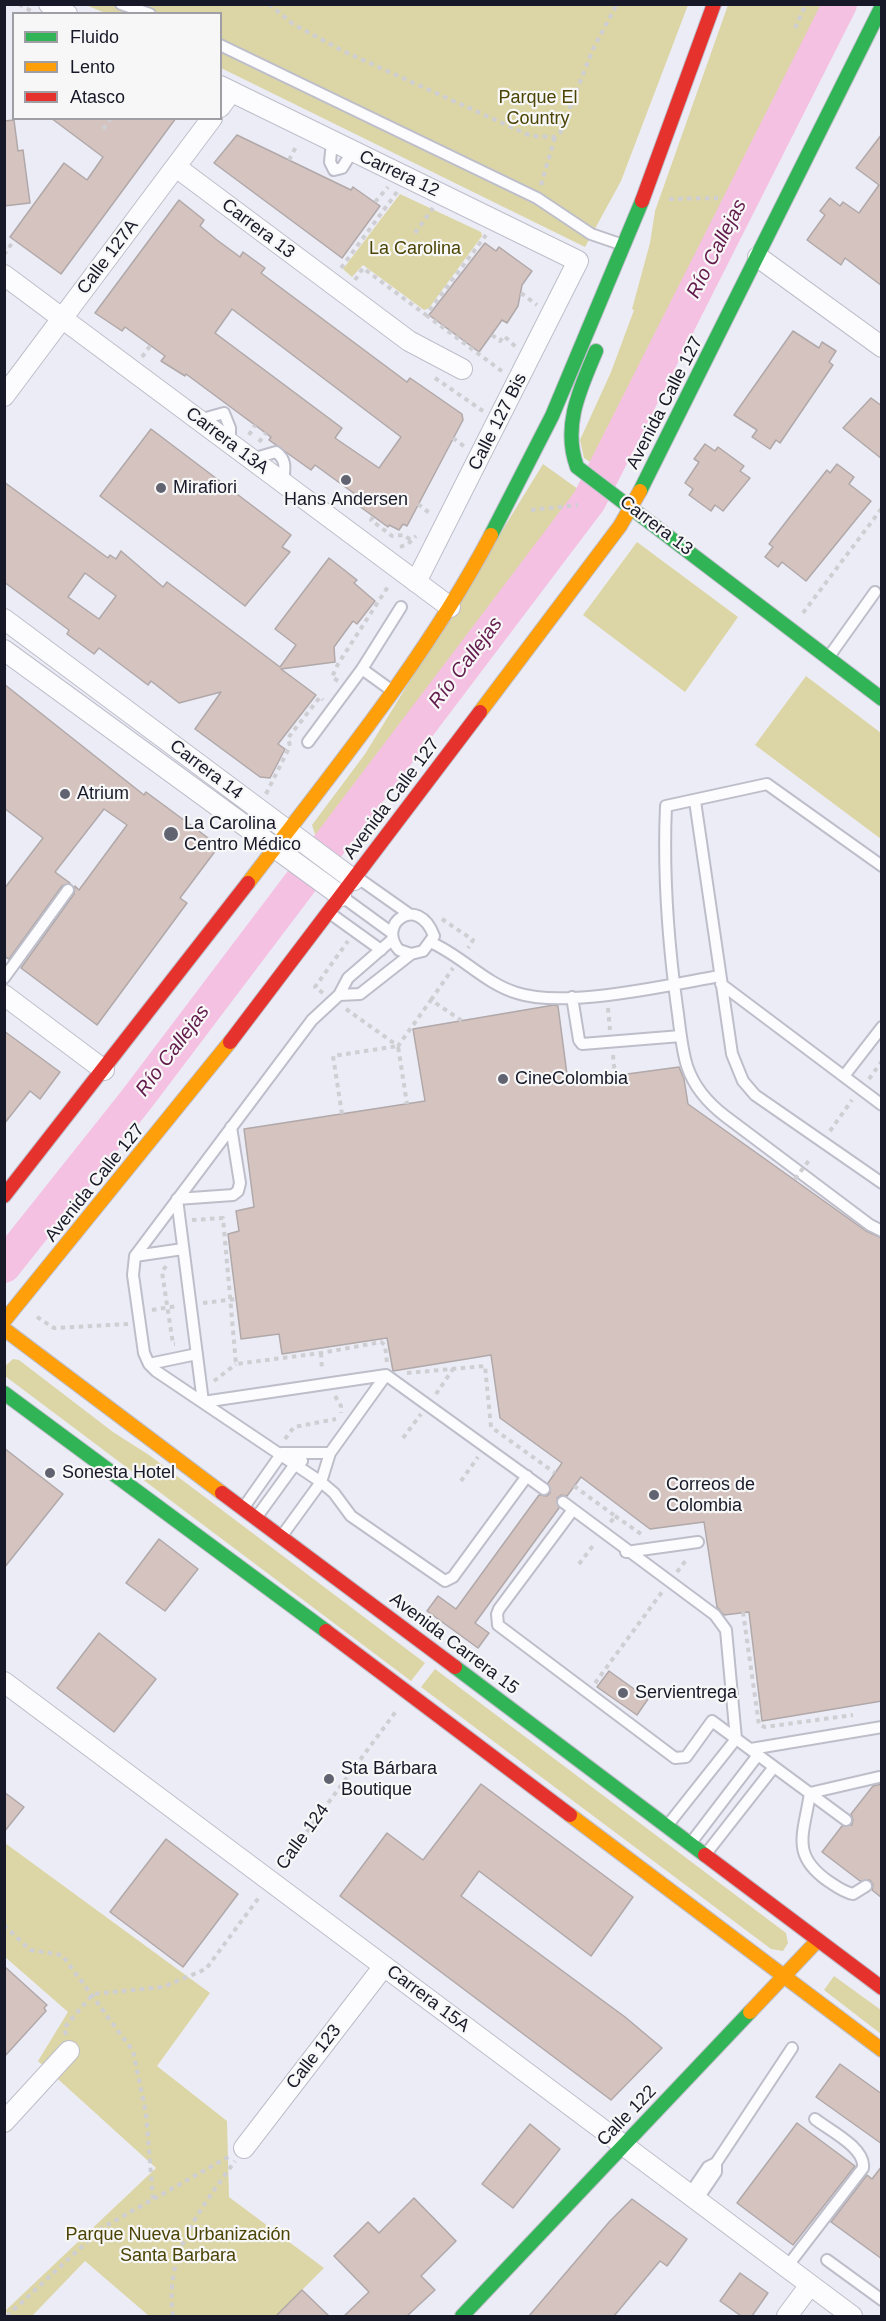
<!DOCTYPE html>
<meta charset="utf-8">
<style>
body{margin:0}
#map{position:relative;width:886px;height:2321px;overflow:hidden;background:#ececf6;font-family:Arial,sans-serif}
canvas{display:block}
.frame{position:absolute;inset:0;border:6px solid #181928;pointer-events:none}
.legend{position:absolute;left:12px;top:12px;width:210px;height:108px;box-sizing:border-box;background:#f7f7f7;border:2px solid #9e9ea4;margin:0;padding:8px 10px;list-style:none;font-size:18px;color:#181928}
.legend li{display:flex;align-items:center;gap:12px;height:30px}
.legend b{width:30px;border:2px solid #9e9ea4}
</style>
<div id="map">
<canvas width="886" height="2321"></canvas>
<div class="frame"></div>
<ul class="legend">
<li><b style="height:8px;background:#30b455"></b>Fluido</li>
<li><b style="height:8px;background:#ff9f0a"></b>Lento</li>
<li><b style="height:8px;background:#e5322d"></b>Atasco</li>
</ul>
</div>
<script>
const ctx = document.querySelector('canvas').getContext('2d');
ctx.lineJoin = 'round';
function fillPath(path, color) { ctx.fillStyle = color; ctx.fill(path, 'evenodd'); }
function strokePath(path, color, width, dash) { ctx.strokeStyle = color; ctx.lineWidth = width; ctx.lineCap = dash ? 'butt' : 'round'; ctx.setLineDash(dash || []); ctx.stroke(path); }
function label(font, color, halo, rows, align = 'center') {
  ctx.font = font + ' Arial,sans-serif'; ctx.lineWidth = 4.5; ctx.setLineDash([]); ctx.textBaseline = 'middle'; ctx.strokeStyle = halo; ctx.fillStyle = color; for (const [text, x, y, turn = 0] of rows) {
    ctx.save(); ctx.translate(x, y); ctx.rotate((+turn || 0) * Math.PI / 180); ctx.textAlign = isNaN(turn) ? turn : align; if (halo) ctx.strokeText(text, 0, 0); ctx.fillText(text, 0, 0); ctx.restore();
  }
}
fillPath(new Path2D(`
 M86,5H688L621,181L585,247L221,68L220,14L105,13Z
 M728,5H823L626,410L595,465L584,458L580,440L611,372L634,310L632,309L650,243L655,211Z
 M400,194L481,232L482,236L429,308L424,310L363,265L352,277L343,269Z
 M543,464L578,489L316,837L312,825L365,754Z
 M637,542L738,617L685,692L583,615Z
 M806,676L881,733V839L755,745Z
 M13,1359L19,1360L113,1432L149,1455L425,1663L411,1681L5,1376L4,1367Z
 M435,1669L786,1933L788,1943L783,1951L771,1949L421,1687Z
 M5,1843L210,1993L157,2066L227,2121L229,2197L324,2268L276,2316H149L85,2261L32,2316H10L5,2311L156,2168L38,2061L68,2012L5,1957Z
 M834,1976L881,2010V2034L824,1990Z`), '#dcd6a6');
strokePath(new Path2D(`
 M4,1266L136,1100L589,501L840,4`), '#f4c1e2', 34);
const building = new Path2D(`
 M51,118H176L61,274L10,237L64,163L87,180L103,157Z
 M14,120L18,151L23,150L30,203L4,206V121Z
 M882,134V286L845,258L841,265L807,240L825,215L820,211L830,198L840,206L843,202L859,213L879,185L856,168Z
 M237,135L351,190L353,187L380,206L342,258L214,163Z
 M179,200L204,220L200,226L217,240L240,257L243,252L265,268L261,273L407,382L410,378L462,414L463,420L407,526L403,524L399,530L389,525L388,527L355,503L359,497L315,465L311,470L269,440L271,437L186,374L185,376L161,361L165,356L125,327L122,331L95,313ZM232,309L401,437L379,468L335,438L342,428L215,333Z
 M485,243L496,251L499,247L532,271L522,285L518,306L507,323L502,320L479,352L429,315Z
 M793,331L819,348L822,342L836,351L829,362L833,365L780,443L776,440L770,449L752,437L757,430L734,415Z
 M871,398L882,406V459L843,428Z
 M151,429L291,535L282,547L290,552L245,606L100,496Z
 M705,444L715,451L718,447L744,466L740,471L750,478L723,511L715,505L711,511L689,495L693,489L685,483L699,462L694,459Z
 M837,464L854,477L849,484L871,501L806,581L782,562L778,567L765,557L773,547L769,544L789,518L827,470L830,473Z
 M4,482L108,558L110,555L116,559L121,551L163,587L167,582L280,667L296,645L275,629L329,558L357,580L354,583L375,601L357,624L353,621L334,647L335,662L281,669L316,695L278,744L285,749L270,778L260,777L195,729L221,692L179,703L151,681L148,685L99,648L94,654L67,634L69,630L4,582ZM85,573L116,596L99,619L68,597Z
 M4,684L144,795L146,792L219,846L180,898L187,903L97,1025L21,968L74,894L75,886L79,890L127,825L104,809L55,872L70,883L62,886L9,959L4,956V889L43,838L4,808Z
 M554,1005L558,1006L568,1082L679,1067L684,1079L688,1104L866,1231L882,1238V1701L762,1721L749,1612L724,1615L717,1607L704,1522L650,1529L581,1477L567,1496L561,1495L557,1498L559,1508L475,1623L489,1633L478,1648L427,1611L438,1596L456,1609L539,1495L547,1496L550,1493L548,1483L562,1463L500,1418L491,1355L393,1371L387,1338L282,1354L279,1334L241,1339L228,1234L239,1231L236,1211L254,1207L244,1129L425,1101L413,1029Z
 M4,1031L60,1072L40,1099L30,1091L4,1124Z
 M4,1448L63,1494L4,1568Z
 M159,1539L198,1569L165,1611L126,1583Z
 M99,1633L156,1679L114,1732L57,1688Z
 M609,1671L648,1699L637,1715L597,1687Z
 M481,1784L633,1897L591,1956L479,1871L461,1896L625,2017L662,2048L611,2100L340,1896L387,1833L423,1860Z
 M882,1784V1898L872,1890L873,1885L870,1880L860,1881L822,1852L842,1826L852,1825L853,1820L851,1814L873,1786Z
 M4,1792L24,1807L4,1832Z
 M166,1839L238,1894L183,1967L110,1912Z
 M4,1966L47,2005L44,2008L46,2011L4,2057Z
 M840,2064L882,2094V2144L816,2097Z
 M797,2123L855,2166L793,2245L737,2203Z
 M530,2124L560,2149L513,2208L482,2184Z
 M882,2166V2259L831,2222L867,2175L872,2179Z
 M414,2198L456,2241L421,2276L435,2290L407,2316H344L369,2292L334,2256L368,2222L379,2233Z
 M632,2199L687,2239L667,2266L660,2261L614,2316H529L610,2221Z
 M740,2273L768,2293L752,2316H741L720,2301Z
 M302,2290L329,2316H276Z`);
fillPath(building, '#d5c3bf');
strokePath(building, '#b0a8a9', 1.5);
const lane = new Path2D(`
 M121,4L150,14
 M220,45L537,198L591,234L623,245
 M332,142L330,162L334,170L342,168L352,152
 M199,420L224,413L230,428V443
 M252,459L276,452C288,461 284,470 283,482
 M828,658L875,592
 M362,669L391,690
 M308,742L362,669L401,607
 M695,801L732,1054L743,1081L755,1095L882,1183
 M882,866L767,784L666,806C663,873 668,941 677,1007C680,1027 681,1047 687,1066C694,1087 708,1103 725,1116L870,1225L882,1231
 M358,878L409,914
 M344,898L392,933
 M331,914L381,950
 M393,939L348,978L339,995L312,1020L135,1256L133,1275L144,1353L149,1364L156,1371L321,1482L334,1493L351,1516L445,1581L453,1577L527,1476
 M430,942C461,955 484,983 517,993C565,1009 668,985 720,976
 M4,978L68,890
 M721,984L882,1105
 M339,995L360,994L411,954L423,951L434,936C418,893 376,924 399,950L411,954
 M572,997L579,1040L582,1044L681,1036
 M844,1076L882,1027
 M177,1199L203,1402
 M177,1199L233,1195L238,1191L240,1183L231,1127
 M135,1256L183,1249
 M149,1364L197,1354
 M203,1402L386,1375L544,1489
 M282,1453H330L386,1375
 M563,1502L715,1615L726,1630L736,1739L667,1826
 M244,1507L282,1453
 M572,1511L499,1609L497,1614L498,1625L675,1758L686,1757L712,1721L846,1820
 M256,1518L296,1463L302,1461
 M281,1537L321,1482L330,1453
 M626,1552L698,1542
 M751,1749L882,1727
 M690,1844L758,1755
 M705,1855L774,1767
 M866,1886L853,1894C843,1892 836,1886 828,1881C790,1854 804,1834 810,1793L879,1777
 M689,2195L708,2167L716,2163L792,2048
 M697,2200L716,2172V2163
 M827,2260L882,2300
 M786,2268L863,2168C866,2148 829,2130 815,2119`);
const street = new Path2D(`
 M49,4L67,14
 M220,86L578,261L416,582
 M220,107L231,92
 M176,167L409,341L462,369
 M758,257L882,347
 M4,275L450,607
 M4,396L212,118
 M4,619L354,880
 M4,650L341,896
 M4,995L104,1070
 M4,1682L852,2316
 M4,2122L69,2051
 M244,2148L384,1966
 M787,2316L810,2285`);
const fast = new Path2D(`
 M596,351C580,389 562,426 577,467L882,699
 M640,491L882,6
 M491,535L552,416L642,201
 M4,1393L326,1631
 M455,1667L705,1855
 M462,2316L750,2012`);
const slow = new Path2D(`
 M480,712L620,526L640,491
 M248,883C334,770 425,660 491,535
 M4,1321L230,1042
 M4,1329L222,1493
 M570,1815L882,2050
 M750,2012L818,1940`);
const jam = new Path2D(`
 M642,201L714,4
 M230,1042L480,712
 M4,1196L248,883
 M222,1493L455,1667
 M326,1631L570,1815
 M705,1855L882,1988`);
strokePath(lane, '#bdbeca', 14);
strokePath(street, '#bdbeca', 22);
strokePath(fast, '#bdbeca', 16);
strokePath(slow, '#bdbeca', 16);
strokePath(jam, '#bdbeca', 16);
strokePath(new Path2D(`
 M19,4L31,11
 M269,4L293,24L343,51L531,136L555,137L560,133L593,49L617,4
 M4,5L5,4
 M795,28L806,4
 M103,129L111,118
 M289,160L297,145
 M541,185L555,137
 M669,199L718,198
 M375,202L388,187
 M415,233L433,208
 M4,255L14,240
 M341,268L397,192
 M355,280L363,268L426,315L486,235
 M521,293L537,305
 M426,315L503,372
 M492,335L500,341L504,336L516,347
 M142,357L150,346
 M435,378L483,411
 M249,435L255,425
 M453,438L465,447
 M259,442L266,433
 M418,504L432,515
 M531,510L578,505
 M373,517L371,520L392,536L404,535L412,541
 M400,547L408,544L416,536
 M803,613L882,508
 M338,681L332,677L338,664L389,585
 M266,794L290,746L288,738L320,697L323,700
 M442,919L473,940L468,948
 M323,993L315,987L348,941
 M431,1000L453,968
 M608,1008L610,1030
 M346,1009L398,1046L431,1000L462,1021
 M613,1055L615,1076
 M869,1079L882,1061
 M342,1114L333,1056L398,1046L407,1104
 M830,1131L852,1100
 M192,1220L223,1218L236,1364L321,1353L381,1342L385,1345L387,1363
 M166,1266L162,1272L173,1344H175
 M203,1303L236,1299
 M152,1310L177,1306
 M37,1317L54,1328L128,1324
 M321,1353L322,1371
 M407,1373L485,1366L491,1427L555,1473
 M214,1381L236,1364
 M436,1394L453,1369
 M335,1396L341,1406V1413
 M403,1438L421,1414
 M285,1439L294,1427L336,1419
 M461,1481L478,1457
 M574,1486L615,1516L610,1523
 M615,1516L644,1536
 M579,1564L595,1543
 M677,1572L687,1559
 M743,1612L759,1725L765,1727L853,1715
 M595,1683L662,1592
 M280,1868L397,1710
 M4,1925L30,1950L62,1955L133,2051L146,2113L153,2199
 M66,2035L64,2028L93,1994L163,1987L206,1969L260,1896
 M7,2316L102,2228L230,2156
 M173,2316C164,2253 200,2210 235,2161`), '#ceced3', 4, [4.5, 4.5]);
strokePath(lane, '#fcfcfe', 10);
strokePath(street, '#fcfcfe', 20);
strokePath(fast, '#30b455', 14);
strokePath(slow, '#ff9f0a', 14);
strokePath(jam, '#e5322d', 14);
strokePath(new Path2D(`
 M795,1179L810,1159`), '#ceced3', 4, [4.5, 4.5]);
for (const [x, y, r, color] of [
 [346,480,6,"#626370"],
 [161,488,6,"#626370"],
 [65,794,6,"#626370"],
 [171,834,8,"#626370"],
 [503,1079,6,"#626370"],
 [50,1473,6,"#626370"],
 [654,1495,6,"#626370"],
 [623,1693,6,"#626370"],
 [329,1779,6,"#626370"]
]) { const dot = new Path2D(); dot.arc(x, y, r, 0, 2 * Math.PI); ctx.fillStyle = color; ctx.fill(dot); strokePath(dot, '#f7f7f7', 2); }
label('18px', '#4b4404', '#f7f7f7', [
 ["Parque El",538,98],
 ["Country",538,119],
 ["La Carolina",415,249],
 ["Parque Nueva Urbanización",178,2235],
 ["Santa Barbara",178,2256]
]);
label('18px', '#181928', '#f7f7f7', [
 ["Carrera 12",399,174,25],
 ["Carrera 13",258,229,37],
 ["Calle 127A",108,257,-53],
 ["Avenida Calle 127",665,403,-63],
 ["Calle 127 Bis",498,422,-63],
 ["Carrera 13A",227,441,37],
 ["Carrera 13",656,526,37],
 ["Carrera 14",206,770,37],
 ["Avenida Calle 127",392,799,-53],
 ["Avenida Calle 127",95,1183,-51],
 ["Avenida Carrera 15",454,1644,37],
 ["Calle 124",303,1837,-54],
 ["Carrera 15A",428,1999,37],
 ["Calle 123",314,2057,-52],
 ["Calle 122",627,2116,-46]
]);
label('18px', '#181928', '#f7f7f7', [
 ["Mirafiori",173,488],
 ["Hans Andersen",346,500,"center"],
 ["Atrium",77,794],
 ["La Carolina",184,824],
 ["Centro Médico",184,845],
 ["CineColombia",515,1079],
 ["Sonesta Hotel",62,1473],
 ["Correos de",666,1485],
 ["Colombia",666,1506],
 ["Servientrega",635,1693],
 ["Sta Bárbara",341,1769],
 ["Boutique",341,1790]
], 'left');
label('italic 20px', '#621a4b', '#f7f7f7', [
 ["Río Callejas",717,249,-63],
 ["Río Callejas",466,663,-53],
 ["Río Callejas",173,1051,-53]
]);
</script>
